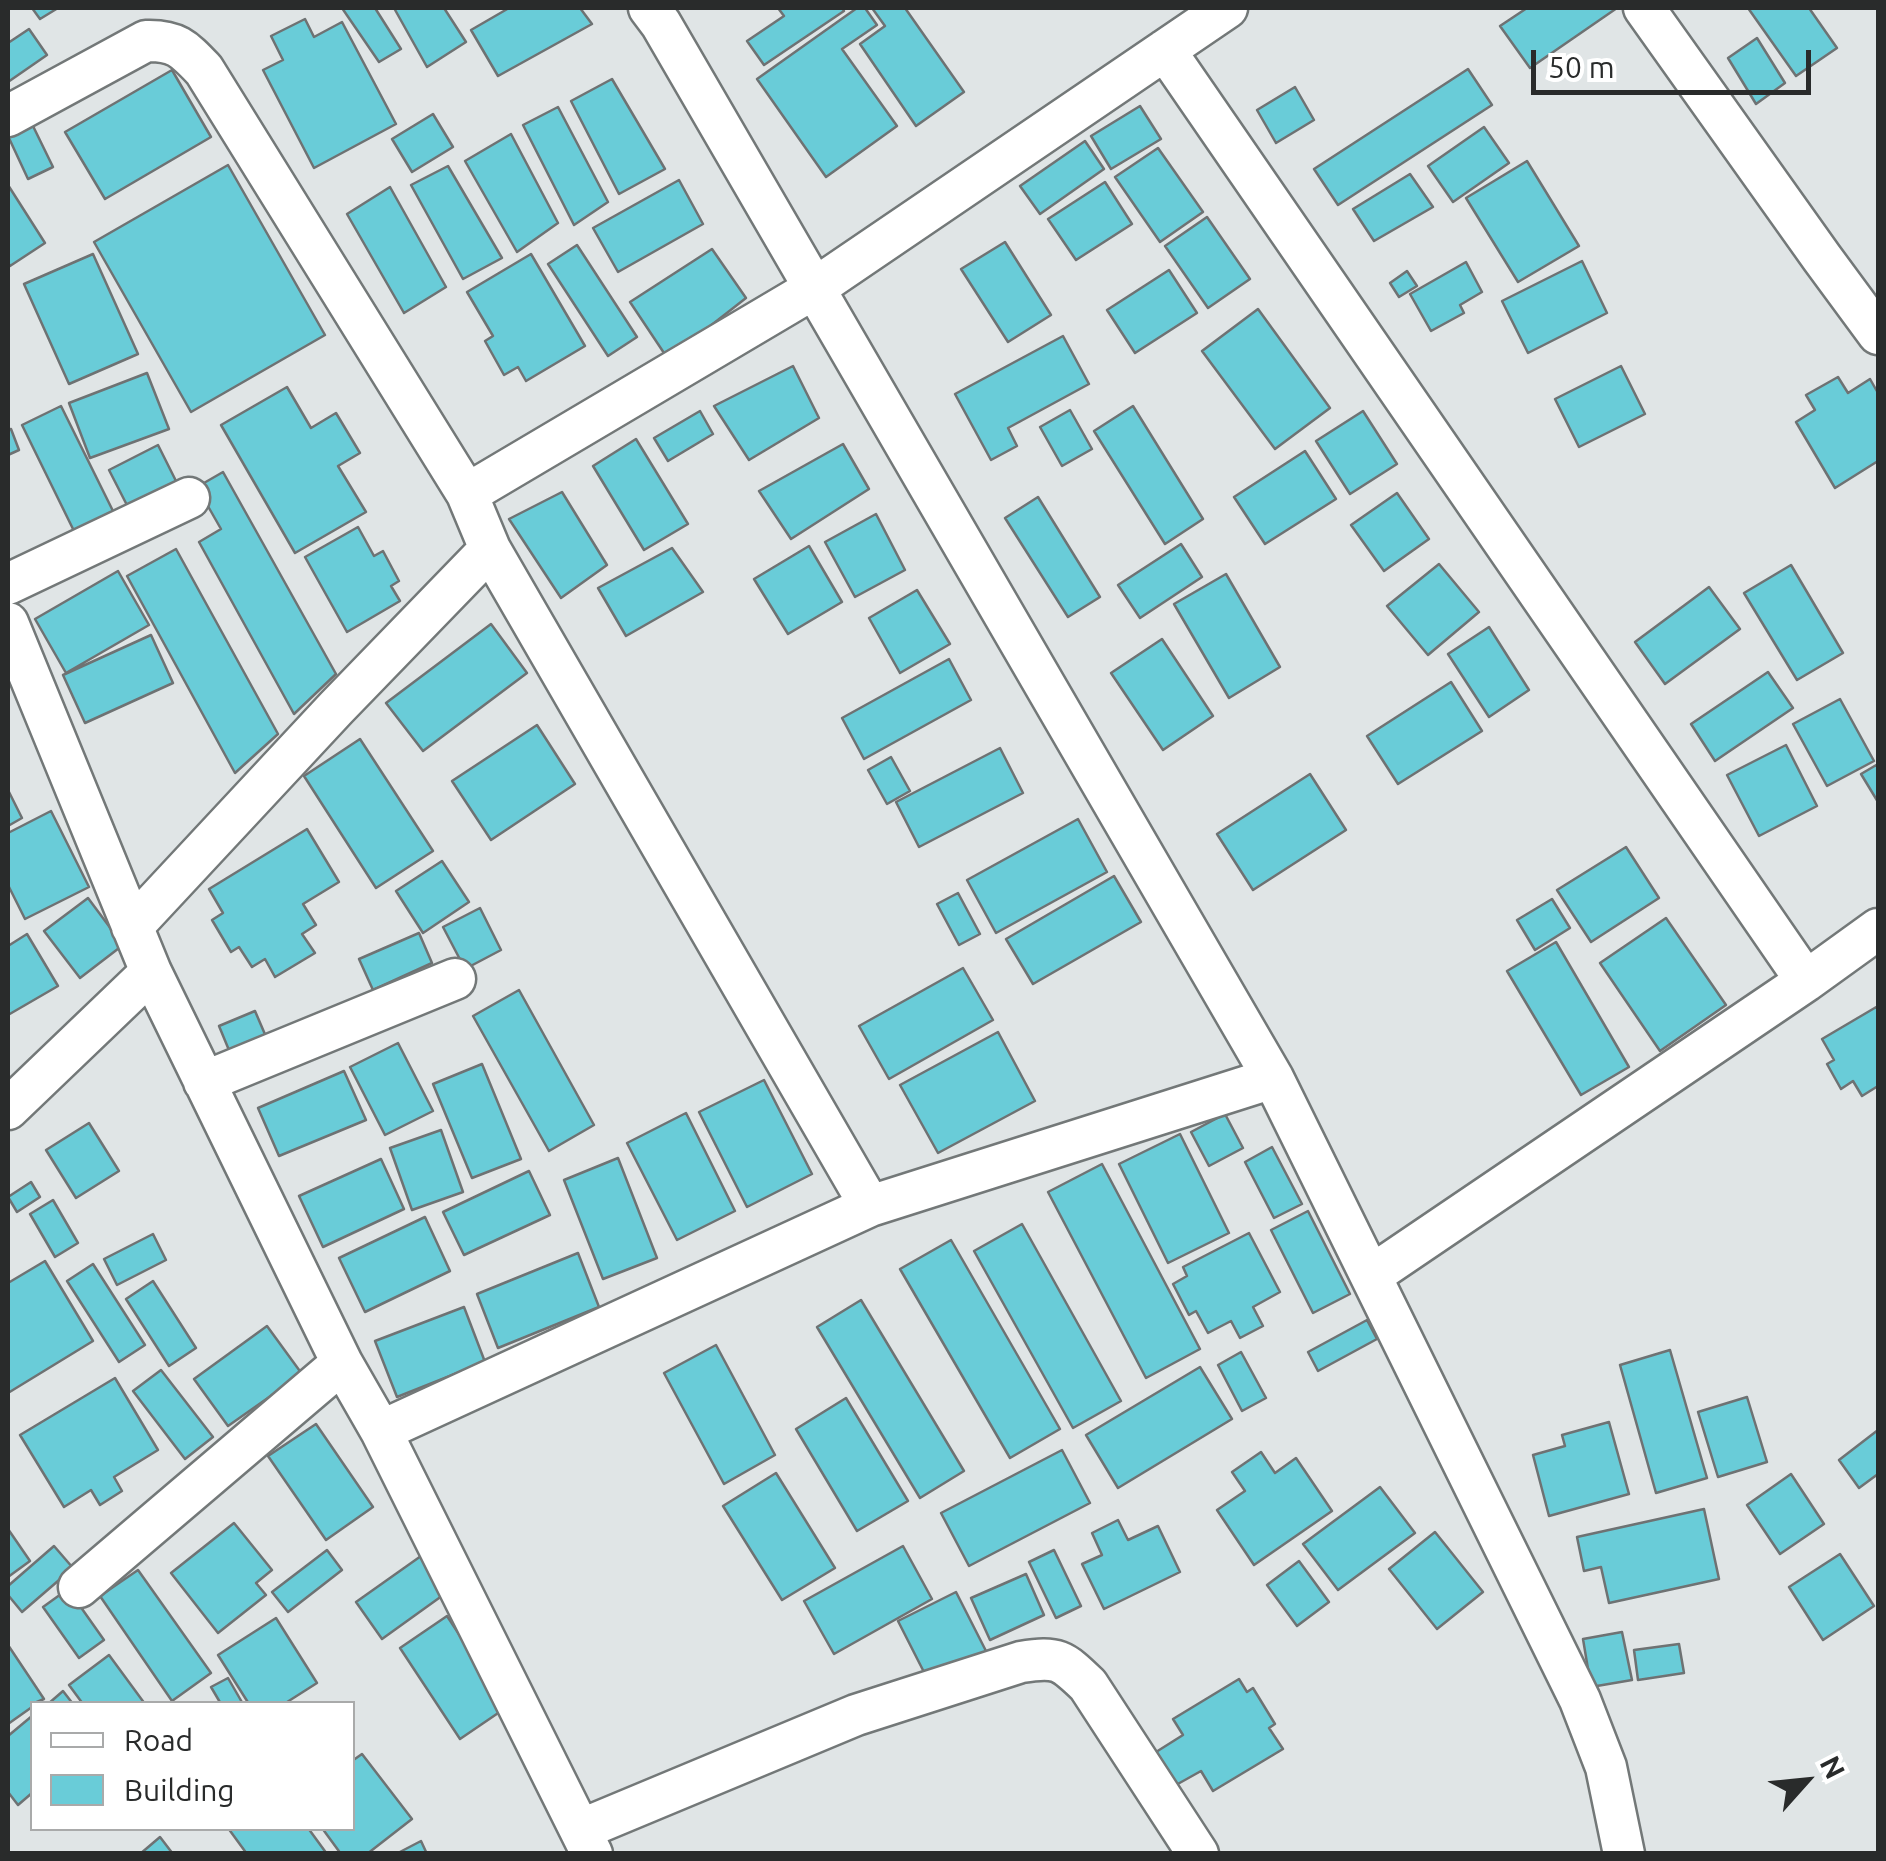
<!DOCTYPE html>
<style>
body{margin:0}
#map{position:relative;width:1886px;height:1861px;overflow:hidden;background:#e0e5e6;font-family:Ubuntu,sans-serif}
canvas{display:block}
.frame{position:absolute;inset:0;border:10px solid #292b2b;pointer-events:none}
.legend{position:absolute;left:30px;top:1701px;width:325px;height:130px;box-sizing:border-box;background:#fff;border:2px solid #a9aaaa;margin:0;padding:12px 18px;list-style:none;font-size:30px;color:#292b2b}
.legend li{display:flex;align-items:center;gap:20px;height:50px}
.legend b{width:50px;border:2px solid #a9aaaa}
.north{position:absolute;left:1756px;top:1731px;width:100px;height:100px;-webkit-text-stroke:8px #fff;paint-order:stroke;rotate:63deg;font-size:28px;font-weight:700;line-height:40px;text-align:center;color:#292b2b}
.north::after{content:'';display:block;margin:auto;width:35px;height:45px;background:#292b2b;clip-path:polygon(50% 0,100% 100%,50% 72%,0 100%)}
.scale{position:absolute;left:1531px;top:50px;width:280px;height:45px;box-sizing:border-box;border:5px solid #292b2b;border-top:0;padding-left:12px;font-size:30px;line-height:35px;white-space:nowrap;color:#292b2b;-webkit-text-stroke:8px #fff;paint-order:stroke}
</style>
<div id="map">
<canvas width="1886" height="1861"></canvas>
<div class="frame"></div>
<ul class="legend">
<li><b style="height:12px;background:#fff"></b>Road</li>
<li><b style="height:28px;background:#69ccd8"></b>Building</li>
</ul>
<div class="north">N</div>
<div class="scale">50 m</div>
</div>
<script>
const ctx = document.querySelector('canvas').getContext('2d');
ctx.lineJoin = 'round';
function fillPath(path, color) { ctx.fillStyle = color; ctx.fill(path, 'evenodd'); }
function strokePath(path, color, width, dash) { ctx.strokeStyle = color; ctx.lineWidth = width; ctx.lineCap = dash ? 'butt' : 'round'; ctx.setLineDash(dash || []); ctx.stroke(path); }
const building = new Path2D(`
 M32,8H58L40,19Z
 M342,8H375L401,49L379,62Z
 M394,8H444L466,42L427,67Z
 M509,8H580L592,24L498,76L471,30Z
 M778,8H842L844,11L764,65L747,41L784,16Z
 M857,8H865L877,25L842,49L897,126L826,177L757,79Z
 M872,8H905L964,92L916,126L860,44L885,26Z
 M1527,8H1617L1530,68L1500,26Z
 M1748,8H1809L1837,48L1796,76Z
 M305,19L314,37L342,22L396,124L314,168L263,70L283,60L271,36Z
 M29,29L47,55L8,82V43Z
 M1757,38L1785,83L1756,104L1728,58Z
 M1468,69L1492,105L1338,205L1314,169Z
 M172,70L211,137L105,199L65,132Z
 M612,79L665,169L619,194L571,101Z
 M1295,87L1314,120L1276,143L1257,110Z
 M1140,106L1161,139L1111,169L1091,136Z
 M558,107L608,202L574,225L523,125Z
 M433,114L453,147L412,172L392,139Z
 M32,124L53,167L28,179L8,136Z
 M1484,127L1509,163L1453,202L1428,166Z
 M511,134L558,223L517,252L465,161Z
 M1085,141L1104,169L1040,214L1020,186Z
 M1158,148L1203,212L1160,242L1115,177Z
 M1527,161L1579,246L1518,282L1466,198Z
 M228,165L325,335L191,412L94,242Z
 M448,166L502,258L463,279L411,185Z
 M1410,174L1433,207L1374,241L1353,209Z
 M679,180L703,224L618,272L593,228Z
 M1105,182L1132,224L1076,260L1048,219Z
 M8,185L45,243L10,266L8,262Z
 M390,187L446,287L404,313L347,214Z
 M1207,217L1250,279L1208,308L1165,246Z
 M1005,242L1051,315L1008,342L961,269Z
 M577,245L637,337L608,356L548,264Z
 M712,249L746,298L668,359L630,302Z
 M93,254L138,354L69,384L24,284Z
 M531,254L585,346L526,381L518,367L504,375L485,341L493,336L467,292Z
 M1582,261L1607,313L1528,353L1502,301Z
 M1466,262L1482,292L1460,305L1464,313L1431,331L1410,294Z
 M1169,270L1197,313L1135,353L1107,310Z
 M1407,271L1417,286L1399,297L1390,283Z
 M1258,309L1330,408L1275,449L1202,351Z
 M1063,336L1089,384L1008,428L1017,446L991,460L955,394Z
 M793,366L819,418L749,460L714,406Z
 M1621,366L1645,414L1579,447L1555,399Z
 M147,373L169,429L90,458L69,403Z
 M1838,377L1848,393L1870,379L1878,393V461L1835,488L1796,422L1815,410L1806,395Z
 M287,387L311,428L336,413L360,453L338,466L366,512L295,553L221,425Z
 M61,406L113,511L74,531L22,425Z
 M1133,406L1203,519L1165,544L1094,431Z
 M1070,410L1092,449L1062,466L1040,427Z
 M700,411L713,434L668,461L654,438Z
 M1363,411L1397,464L1350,494L1316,441Z
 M11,429L19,450L8,455V430Z
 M636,439L688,524L644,550L593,466Z
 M843,444L869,489L791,539L759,491Z
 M158,445L180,489L131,513L109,470Z
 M1305,451L1336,499L1265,544L1234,497Z
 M223,472L336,674L294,714L199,542L221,529L197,487Z
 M562,492L607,565L561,598L509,519Z
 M1397,493L1429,539L1384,571L1351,525Z
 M1038,497L1100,597L1068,617L1005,518Z
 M876,514L905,570L855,597L825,542Z
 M358,527L374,556L383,551L399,581L391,586L400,601L347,632L305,557Z
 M1181,544L1202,577L1140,618L1118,585Z
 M809,546L842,602L788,634L754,579Z
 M672,548L703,592L626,636L598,588Z
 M176,549L278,734L235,773L127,576Z
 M1439,564L1479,612L1428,655L1387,606Z
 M1791,565L1843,653L1797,680L1744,593Z
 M118,571L149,625L66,673L35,619Z
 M1226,574L1280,667L1229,698L1174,604Z
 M1709,587L1740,629L1665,684L1635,642Z
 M917,590L950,644L900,673L869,618Z
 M491,624L527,673L423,751L386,703Z
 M1489,627L1529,690L1489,717L1448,654Z
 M151,635L173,683L85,723L63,675Z
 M1162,639L1213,716L1163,750L1111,673Z
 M949,659L971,700L864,759L842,718Z
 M1768,672L1793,708L1715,761L1691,724Z
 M1451,682L1482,731L1398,784L1367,736Z
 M1840,699L1874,761L1827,786L1793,724Z
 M537,725L575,784L491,840L452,781Z
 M360,739L433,851L376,888L304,776Z
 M1786,745L1817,806L1759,836L1727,775Z
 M1000,748L1023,793L919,847L896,802Z
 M891,757L910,791L887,804L868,770Z
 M1878,764V802L1861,774Z
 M1310,774L1346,830L1253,890L1217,834Z
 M8,790L22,818L8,826Z
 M51,811L89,887L25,919L8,885V833Z
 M1078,819L1107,872L996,933L967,880Z
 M307,829L339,882L303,904L316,925L302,934L315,953L275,977L265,959L252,967L239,947L231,952L212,920L223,913L209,889Z
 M1626,847L1659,898L1591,942L1557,890Z
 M442,861L469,902L423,933L396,891Z
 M1114,876L1141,922L1033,984L1006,939Z
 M958,893L980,934L959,945L937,904Z
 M88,898L123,945L80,978L44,931Z
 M1552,899L1570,928L1535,950L1517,920Z
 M480,908L501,950L465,969L443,927Z
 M1666,918L1726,1005L1660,1051L1600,963Z
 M419,933L432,963L373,990L359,959Z
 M27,934L58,986L8,1015V946Z
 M1556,942L1629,1067L1581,1095L1507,971Z
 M963,968L993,1020L889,1079L859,1026Z
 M519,990L594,1125L549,1151L473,1016Z
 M1878,1006V1086L1862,1096L1853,1081L1841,1089L1827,1064L1834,1060L1822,1039Z
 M255,1011L267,1039L231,1055L219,1026Z
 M998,1032L1035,1101L938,1153L900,1085Z
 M398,1043L433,1111L385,1135L350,1067Z
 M482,1064L521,1159L472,1178L433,1084Z
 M344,1071L366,1120L279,1156L258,1108Z
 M764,1080L812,1174L747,1207L699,1112Z
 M686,1113L735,1211L677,1240L627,1143Z
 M1225,1114L1243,1148L1209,1166L1191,1132Z
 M89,1123L119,1171L76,1198L46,1150Z
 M441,1130L463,1192L412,1210L390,1148Z
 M1180,1134L1229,1233L1168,1263L1119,1164Z
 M1272,1147L1302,1204L1274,1218L1245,1162Z
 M618,1158L657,1258L603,1279L564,1180Z
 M381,1159L404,1209L323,1247L299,1196Z
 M1102,1164L1200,1349L1146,1378L1048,1192Z
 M529,1171L550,1215L464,1255L443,1212Z
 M31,1182L40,1197L17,1212L8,1197Z
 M53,1200L78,1243L55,1257L30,1214Z
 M1308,1211L1350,1294L1313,1313L1271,1230Z
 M425,1217L450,1271L365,1312L339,1258Z
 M1022,1224L1121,1401L1073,1428L974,1251Z
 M1249,1233L1280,1292L1253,1307L1263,1326L1240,1338L1231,1321L1208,1333L1196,1311L1189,1315L1173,1284L1187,1276L1183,1267Z
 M153,1234L166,1260L117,1285L104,1259Z
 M951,1240L1060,1429L1010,1458L900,1269Z
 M578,1253L599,1307L498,1348L477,1294Z
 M45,1261L93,1341L8,1393V1283Z
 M93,1264L145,1345L119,1362L67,1281Z
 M153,1281L196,1348L169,1366L126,1299Z
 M861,1300L964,1471L920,1498L817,1327Z
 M464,1307L485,1362L397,1397L375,1341Z
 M1367,1320L1377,1339L1318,1371L1308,1352Z
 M267,1326L302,1374L228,1426L194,1379Z
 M716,1345L775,1455L724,1484L664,1373Z
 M1670,1350L1707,1478L1656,1493L1620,1365Z
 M1241,1352L1266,1398L1242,1411L1218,1365Z
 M1200,1367L1232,1419L1118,1488L1086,1435Z
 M161,1370L213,1437L185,1459L133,1391Z
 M115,1378L158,1450L114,1477L122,1491L100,1505L91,1490L64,1507L20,1435Z
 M1747,1397L1767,1462L1718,1477L1698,1412Z
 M846,1398L908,1501L857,1531L796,1429Z
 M1609,1422L1629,1494L1549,1516L1533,1455L1565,1446L1562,1435Z
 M316,1424L373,1507L326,1540L268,1456Z
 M1878,1430V1474L1859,1488L1839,1460Z
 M1062,1450L1090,1503L969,1566L941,1513Z
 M1261,1452L1275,1473L1296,1458L1332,1511L1254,1565L1217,1510L1245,1491L1232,1472Z
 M776,1473L835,1568L782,1600L723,1506Z
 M1791,1474L1824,1524L1780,1554L1747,1505Z
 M1380,1487L1415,1533L1338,1590L1303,1544Z
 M1704,1509L1719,1579L1609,1603L1601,1567L1584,1571L1577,1537Z
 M1118,1520L1128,1540L1158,1526L1180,1572L1104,1609L1082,1564L1102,1555L1092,1533Z
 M234,1523L272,1570L256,1583L266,1595L218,1633L171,1573Z
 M8,1529L30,1561L8,1577Z
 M1435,1532L1483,1592L1437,1629L1389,1569Z
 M54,1546L73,1568L22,1612L8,1595V1586Z
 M903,1546L932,1599L834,1654L804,1601Z
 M327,1550L342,1570L288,1612L272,1592Z
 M1054,1550L1081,1606L1056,1618L1029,1562Z
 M1840,1554L1874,1606L1823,1640L1789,1587Z
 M421,1556L446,1593L382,1639L356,1602Z
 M1299,1561L1329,1602L1297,1626L1267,1585Z
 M138,1570L211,1673L172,1701L100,1596Z
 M1026,1574L1044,1615L990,1640L971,1598Z
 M68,1589L104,1640L79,1658L43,1607Z
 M956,1592L986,1651L928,1680L898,1621Z
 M447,1616L507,1707L460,1739L400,1648Z
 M276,1618L317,1683L284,1704H249L218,1655Z
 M1622,1632L1632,1680L1591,1687L1583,1639Z
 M1679,1644L1684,1673L1638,1680L1634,1650Z
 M8,1645L44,1699L32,1704V1707L8,1724Z
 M109,1655L145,1704H83L69,1685Z
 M228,1678L243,1704H221L211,1687Z
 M1239,1679L1247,1692L1253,1688L1275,1724L1269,1728L1283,1749L1213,1791L1201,1771L1176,1785L1156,1752L1183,1735L1173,1719Z
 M63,1691L73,1704H48Z
 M32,1716V1793L18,1805L8,1792V1736Z
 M362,1754L412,1819L367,1854H341L322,1828H352V1761Z
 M228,1828H308L327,1854H247Z
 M160,1837L173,1854H140Z
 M421,1841L427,1854H396Z`);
fillPath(building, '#69ccd8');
strokePath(building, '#6e7273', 2.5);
const minor = new Path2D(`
 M649,8L661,24L1273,1078L1580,1700L1606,1767L1624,1854
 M1644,8L1822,258L1878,334
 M1165,50L1806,981
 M8,116L146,41C176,40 184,49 204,70L467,494L490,549L870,1206
 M467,494L815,288L1227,8
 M8,584L189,498
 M8,623L151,972L342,1363L381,1431L592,1854
 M132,927L336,708L490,549
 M204,1082L455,979
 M8,1109L151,972
 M1372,1275L1806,981L1878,929
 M381,1431L870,1206L1273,1078
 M79,1587L342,1363
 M580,1830L856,1715L1021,1662C1058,1656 1062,1660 1088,1685L1198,1854`);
strokePath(minor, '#737878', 45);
strokePath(minor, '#fff', 40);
</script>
